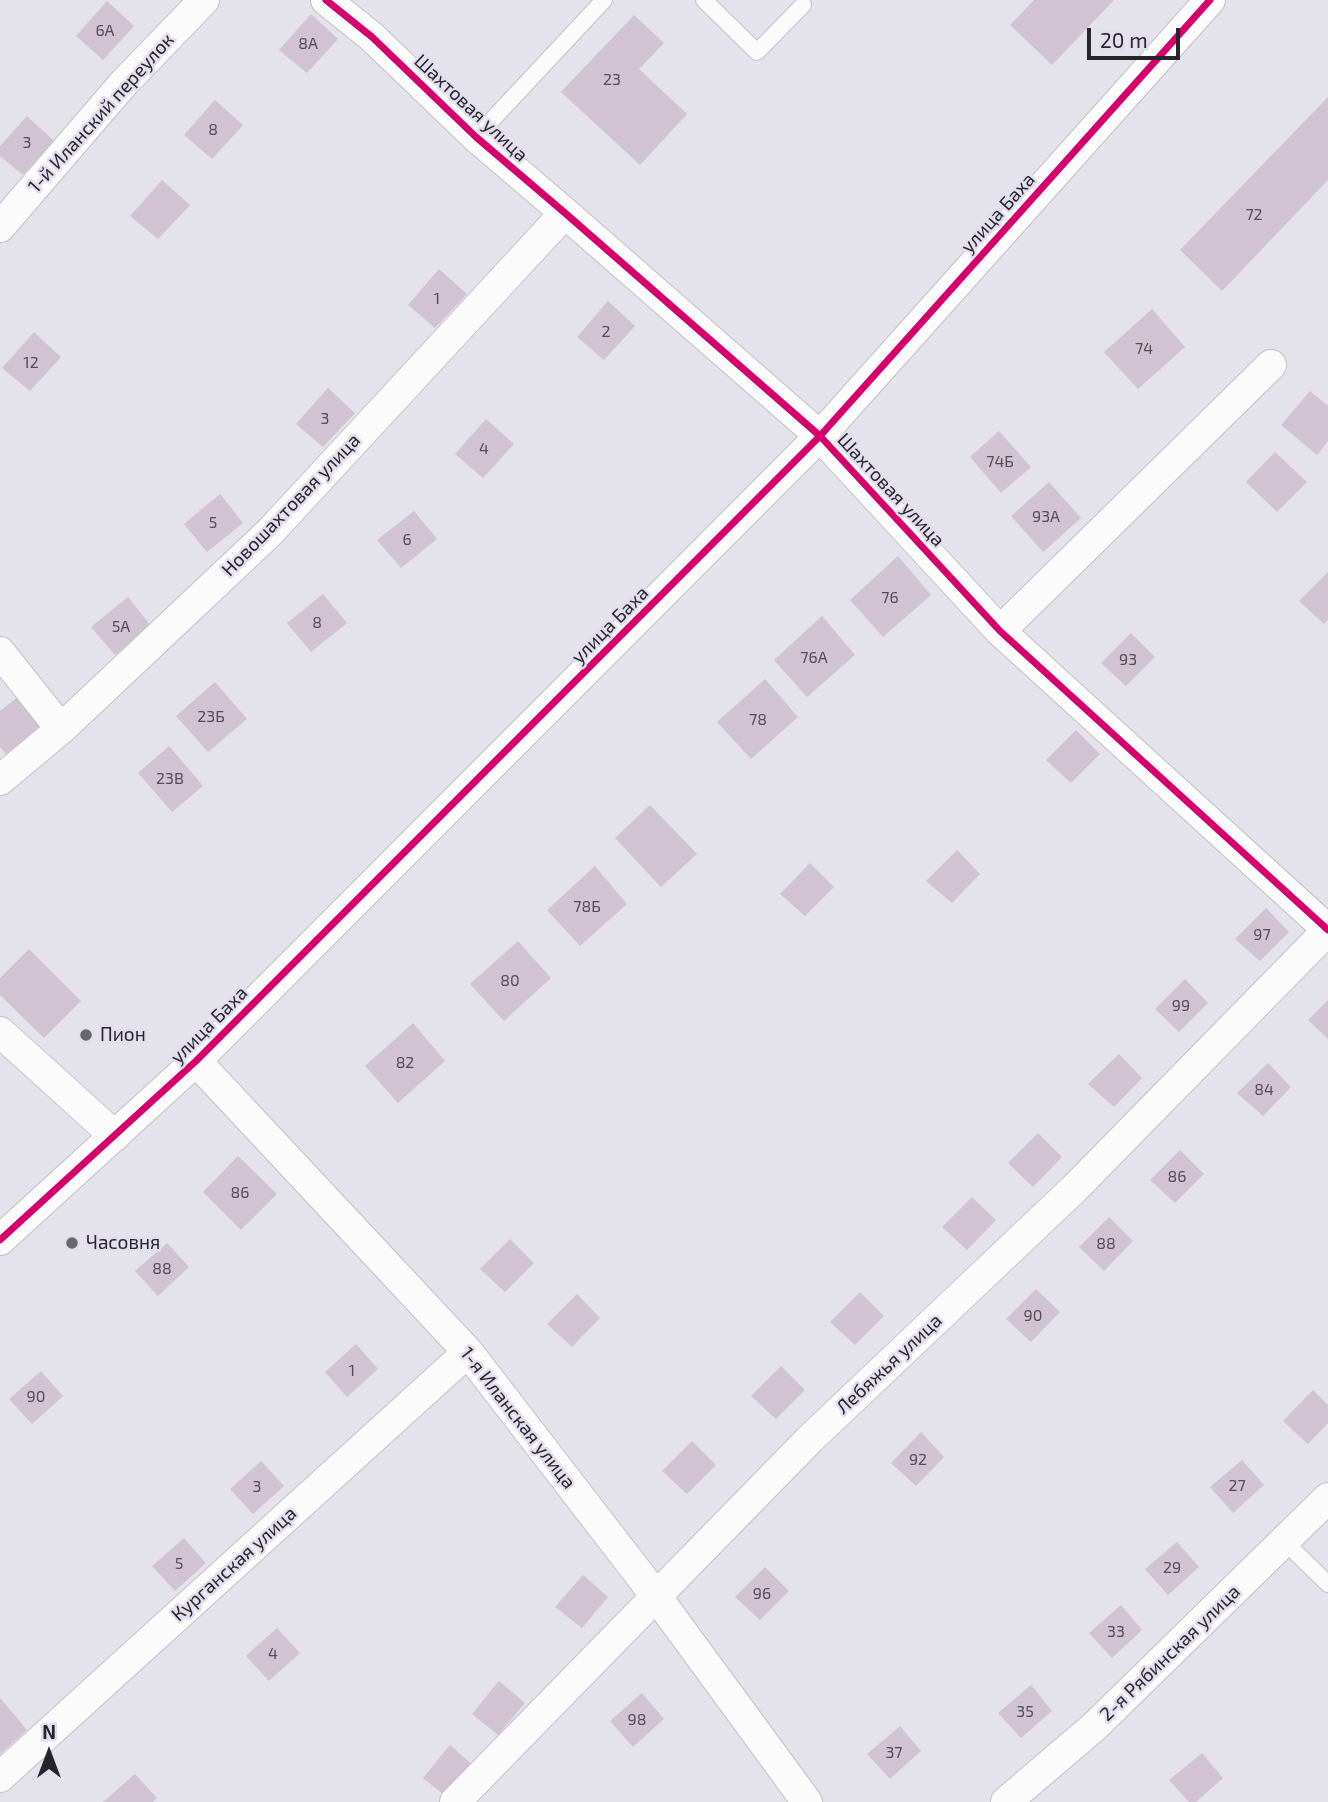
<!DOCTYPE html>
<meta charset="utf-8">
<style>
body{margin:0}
#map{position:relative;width:1328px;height:1802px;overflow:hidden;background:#e4e2ea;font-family:"Exo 2",sans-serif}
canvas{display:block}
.north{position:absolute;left:14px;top:1718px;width:70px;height:70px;-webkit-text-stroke:5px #e3deed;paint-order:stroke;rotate:0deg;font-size:19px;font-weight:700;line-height:28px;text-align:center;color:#27252b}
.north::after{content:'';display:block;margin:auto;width:24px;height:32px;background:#27252b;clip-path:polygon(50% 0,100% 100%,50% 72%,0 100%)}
.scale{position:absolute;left:1087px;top:28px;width:93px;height:32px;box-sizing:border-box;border:4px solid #27252b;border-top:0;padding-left:9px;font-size:21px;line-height:24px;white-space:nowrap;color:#27252b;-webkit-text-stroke:5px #e3deed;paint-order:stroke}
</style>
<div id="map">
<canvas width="1328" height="1802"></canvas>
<div class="north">N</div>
<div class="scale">20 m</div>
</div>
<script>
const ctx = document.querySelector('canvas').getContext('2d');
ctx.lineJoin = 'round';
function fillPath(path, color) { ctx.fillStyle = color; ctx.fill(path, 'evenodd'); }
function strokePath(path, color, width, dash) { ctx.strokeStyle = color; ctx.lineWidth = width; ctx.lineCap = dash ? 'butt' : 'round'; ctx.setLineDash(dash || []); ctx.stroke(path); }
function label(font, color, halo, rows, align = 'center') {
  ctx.font = font + ' "Exo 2",sans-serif'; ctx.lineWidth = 5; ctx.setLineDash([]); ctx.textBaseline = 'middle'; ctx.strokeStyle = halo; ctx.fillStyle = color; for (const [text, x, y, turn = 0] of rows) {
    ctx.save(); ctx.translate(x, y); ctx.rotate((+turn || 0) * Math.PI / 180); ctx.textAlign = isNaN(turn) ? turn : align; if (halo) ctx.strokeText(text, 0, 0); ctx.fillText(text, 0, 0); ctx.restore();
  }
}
fillPath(new Path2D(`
 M1034,0H1114L1052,65L1010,25Z
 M107,1L134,26L103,60L76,36Z
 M311,14L338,39L307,73L279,50Z
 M634,15L664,43L639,69L687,114L640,165L561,92Z
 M1328,97V180L1222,291L1180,250Z
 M215,100L243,125L212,159L184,135Z
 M27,116L54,141L23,175L0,156V146Z
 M162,180L190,205L158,239L130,216Z
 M439,269L467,294L435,328L408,305Z
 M608,301L635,326L604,360L577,337Z
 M1152,309L1185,347L1138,389L1104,352Z
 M34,332L61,357L30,391L2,368Z
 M328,388L355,413L323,447L296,424Z
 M1310,391L1328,406V441L1317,455L1281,425Z
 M486,419L514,444L483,478L455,454Z
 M999,431L1031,467L1001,493L970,457Z
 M1275,452L1307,482L1277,512L1246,482Z
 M1049,482L1081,518L1043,552L1011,516Z
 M220,494L243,523L207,552L184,524Z
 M414,511L437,539L401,568L377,540Z
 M898,556L931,595L883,637L850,600Z
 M1328,572V620L1324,624L1299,601Z
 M323,594L347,623L311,652L287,623Z
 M128,597L151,626L115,655L91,627Z
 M822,616L855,655L807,697L774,660Z
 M1131,633L1155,657L1126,686L1101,663Z
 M765,679L798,717L751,759L717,722Z
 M215,682L247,719L208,752L176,716Z
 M18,697L42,725L6,754L0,747V711Z
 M1076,730L1100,754L1071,783L1046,760Z
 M169,746L203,786L172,812L138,773Z
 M650,805L697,854L661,887L615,838Z
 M957,850L980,874L952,903L926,881Z
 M810,863L834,887L805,916L780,894Z
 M595,866L627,904L580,946L547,910Z
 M1266,908L1289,932L1260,961L1235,939Z
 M518,941L551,978L504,1021L470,984Z
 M29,949L81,1001L44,1038L0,995V978Z
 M1185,979L1208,1003L1179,1032L1155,1009Z
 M1328,1000V1039L1308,1020Z
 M413,1023L445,1061L398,1103L365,1066Z
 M1119,1054L1142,1078L1114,1107L1088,1084Z
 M1268,1063L1291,1087L1263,1116L1237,1093Z
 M1038,1133L1062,1157L1033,1187L1008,1163Z
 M1180,1150L1204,1174L1175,1203L1150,1180Z
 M238,1156L277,1194L241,1230L203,1192Z
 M972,1197L996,1220L967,1250L942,1227Z
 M1109,1217L1133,1241L1104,1271L1079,1247Z
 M510,1239L534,1263L505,1292L480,1269Z
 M167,1243L189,1267L158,1296L135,1271Z
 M1036,1289L1060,1312L1031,1342L1006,1319Z
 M860,1292L884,1316L855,1345L830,1322Z
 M577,1294L600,1318L572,1347L547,1324Z
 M356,1344L378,1369L347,1397L325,1372Z
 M781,1366L805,1390L776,1419L751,1396Z
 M41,1371L63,1396L32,1424L9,1399Z
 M1313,1390L1328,1405V1423L1308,1444L1283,1421Z
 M921,1432L944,1457L916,1486L891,1463Z
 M692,1441L716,1465L687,1494L662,1471Z
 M1242,1460L1264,1485L1233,1513L1210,1487Z
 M261,1461L284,1486L253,1514L230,1489Z
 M184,1538L206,1563L175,1591L152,1566Z
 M1177,1542L1199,1567L1168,1595L1145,1569Z
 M765,1567L789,1591L760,1620L735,1597Z
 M583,1575L608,1597L582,1628L555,1607Z
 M1121,1605L1142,1630L1112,1658L1089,1633Z
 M277,1628L300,1653L269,1681L246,1656Z
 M499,1681L525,1703L498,1735L472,1714Z
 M1031,1685L1052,1711L1021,1738L998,1713Z
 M642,1693L664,1719L633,1747L610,1721Z
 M0,1698L27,1730L0,1754Z
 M900,1726L921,1751L890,1779L867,1754Z
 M450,1745L475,1767L449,1799L423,1778Z
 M1202,1753L1223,1778L1196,1802H1189L1169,1780Z
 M135,1774L157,1798L153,1802H103Z`), '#d1c3d2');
const lane = new Path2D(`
 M704,0L757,52L803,5
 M476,137L604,0
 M1284,1541L1328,1584`);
const street = new Path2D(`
 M326,0L372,37L476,137L565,213L820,436L1000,631L1328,930
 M0,227L123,84L204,0
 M1000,631L1271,365
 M0,652L61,729
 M0,780L61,729L270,532L565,213
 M0,1032L115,1136
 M196,1061L468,1352L656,1596L807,1802
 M0,1240L196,1061L820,436L1210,0
 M0,1777L468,1352
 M455,1802L810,1439L1075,1188L1328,930
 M1006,1802L1095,1726L1328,1498`);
strokePath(lane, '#c2c0c6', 18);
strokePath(street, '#c2c0c6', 32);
strokePath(lane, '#fbfbfc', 16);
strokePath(street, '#fbfbfc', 30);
strokePath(new Path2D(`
 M326,0L372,37L476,137L565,213L820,436L1000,631L1328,930
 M0,1240L196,1061L820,436L1210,0`), '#d6006c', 7);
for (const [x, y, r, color] of [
 [86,1035,7,"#69676e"],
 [72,1243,7,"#69676e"]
]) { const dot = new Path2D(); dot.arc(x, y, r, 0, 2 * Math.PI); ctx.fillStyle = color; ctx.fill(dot); strokePath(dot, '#e3deed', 2.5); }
label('16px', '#524c55', null, [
 ["6А",105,31],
 ["8А",308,44],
 ["23",612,80],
 ["8",213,130],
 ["3",27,143],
 ["72",1254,215],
 ["1",437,299],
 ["2",606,332],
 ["74",1144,349],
 ["12",31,363],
 ["3",325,419],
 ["4",484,449],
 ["74Б",1000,462],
 ["93А",1046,517],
 ["5",213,523],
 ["6",407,540],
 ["76",890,598],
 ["8",317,623],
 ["5А",121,627],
 ["76А",814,658],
 ["93",1128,660],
 ["23Б",211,717],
 ["78",758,720],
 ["23В",170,779],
 ["78Б",587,907],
 ["97",1262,935],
 ["80",510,981],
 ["99",1181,1006],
 ["82",405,1063],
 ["84",1264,1090],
 ["86",1177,1177],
 ["86",240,1193],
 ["88",1106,1244],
 ["88",162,1269],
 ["90",1033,1316],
 ["1",352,1371],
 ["90",36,1397],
 ["92",918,1460],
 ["27",1237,1486],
 ["3",257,1487],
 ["5",179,1564],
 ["29",1172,1568],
 ["96",762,1594],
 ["33",1116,1632],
 ["4",273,1654],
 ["35",1025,1712],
 ["98",637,1720],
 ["37",894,1753]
]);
label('19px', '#27252b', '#e3deed', [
 ["Шахтовая улица",471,108,43],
 ["1-й Иланский переулок",101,113,-48],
 ["улица Баха",998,213,-48],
 ["Шахтовая улица",891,490,47],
 ["Новошахтовая улица",291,505,-46],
 ["улица Баха",610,625,-45],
 ["улица Баха",209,1025,-45],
 ["Лебяжья улица",889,1364,-43],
 ["1-я Иланская улица",518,1418,52],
 ["Курганская улица",234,1564,-42],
 ["2-я Рябинская улица",1170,1653,-44]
]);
label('19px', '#27252b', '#e3deed', [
 ["Пион",100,1035],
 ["Часовня",86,1243]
], 'left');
</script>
